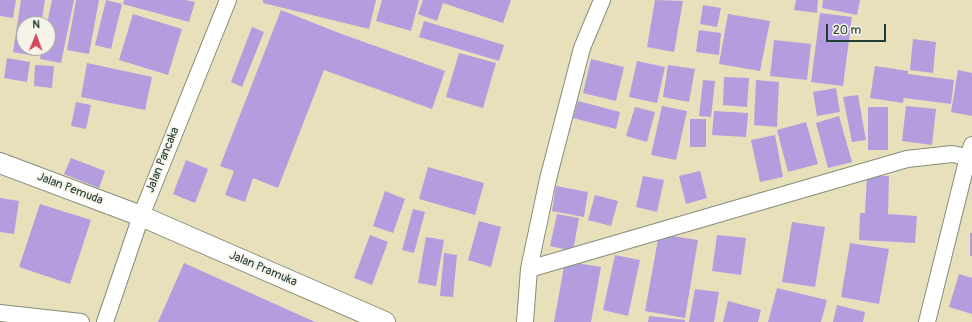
<!DOCTYPE html>
<style>
body{margin:0}
#map{position:relative;width:972px;height:322px;overflow:hidden;background:#e8e0bb;font-family:Pangolin,sans-serif}
canvas{display:block}
.north{position:absolute;left:16px;top:16px;width:40px;height:40px;box-sizing:border-box;background:#f7f3e8;border:1px solid #a1aaa0;border-radius:50%;rotate:1deg;font-size:11px;font-weight:700;line-height:16px;text-align:center;color:#1f3d34}
.north::after{content:'';display:block;margin:auto;width:14px;height:18px;background:#d1495b;clip-path:polygon(50% 0,100% 100%,50% 72%,0 100%)}
.scale{position:absolute;left:826px;top:24px;width:60px;height:18px;box-sizing:border-box;border:2px solid #1f3d34;border-top:0;padding-left:5px;font-size:12px;line-height:14px;white-space:nowrap;color:#1f3d34;-webkit-text-stroke:3px #f7f3e8;paint-order:stroke}
</style>
<div id="map">
<canvas width="972" height="322"></canvas>
<div class="north">N</div>
<div class="scale">20 m</div>
</div>
<script>
const ctx = document.querySelector('canvas').getContext('2d');
ctx.lineJoin = 'round';
function fillPath(path, color) { ctx.fillStyle = color; ctx.fill(path, 'evenodd'); }
function strokePath(path, color, width, dash) { ctx.strokeStyle = color; ctx.lineWidth = width; ctx.lineCap = dash ? 'butt' : 'round'; ctx.setLineDash(dash || []); ctx.stroke(path); }
function label(font, color, halo, rows, align = 'center') {
  ctx.font = font + ' Pangolin,sans-serif'; ctx.lineWidth = 3.5; ctx.setLineDash([]); ctx.textBaseline = 'middle'; ctx.strokeStyle = halo; ctx.fillStyle = color; for (const [text, x, y, turn = 0] of rows) {
    ctx.save(); ctx.translate(x, y); ctx.rotate((+turn || 0) * Math.PI / 180); ctx.textAlign = isNaN(turn) ? turn : align; if (halo) ctx.strokeText(text, 0, 0); ctx.fillText(text, 0, 0); ctx.restore();
  }
}
fillPath(new Path2D(`
 M0,0H16L13,18L0,16Z
 M21,0H45L41,24H24V48H38L36,56L13,52Z
 M52,0H74L61,63L40,59L42,48H48V24H47Z
 M76,0H99L89,54L67,50Z
 M106,0L122,4L111,49L95,45Z
 M124,0H186L195,2L189,22L123,4Z
 M263,0H376L369,29L263,3Z
 M382,0H419L411,31L376,21Z
 M423,0H511L503,23L443,3L437,21L418,14Z
 M655,0L683,1L674,52L647,47Z
 M796,0H818L817,13L794,10Z
 M823,0H860L857,15L822,8Z
 M703,5L721,8L717,27L700,24Z
 M281,10L339,33L445,71L432,109L324,70L278,188L253,178L245,202L225,195L234,171L220,166Z
 M820,13L852,17L843,86L811,82Z
 M133,14L182,29L168,75L119,60Z
 M728,14L770,21L760,71L719,64Z
 M424,21L504,45L499,61L419,37Z
 M252,27L264,32L242,87L231,82Z
 M699,30L721,33L719,55L696,52Z
 M913,39L936,42L933,73L910,70Z
 M774,40L811,44L807,80L770,76Z
 M459,53L496,63L483,108L446,97Z
 M7,58L30,62L27,82L4,78Z
 M591,59L624,67L616,101L583,93Z
 M637,61L665,67L657,103L629,97Z
 M87,63L152,77L145,110L81,97Z
 M35,65L54,66L52,88L34,86Z
 M668,65L695,69L689,102L663,97Z
 M875,66L908,71V74L954,80L951,104L904,98L905,90L903,103L870,98Z
 M958,70L972,73V116L951,112Z
 M724,77L749,78L747,107L723,105Z
 M703,80L715,81L711,117L699,116Z
 M756,80L779,82L777,127L754,125Z
 M836,88L840,112L817,116L813,92Z
 M858,95L866,140L852,142L843,97Z
 M578,101L620,112L616,129L573,118Z
 M76,102L91,105L86,129L71,126Z
 M662,106L687,111L676,160L651,155Z
 M906,106L936,109L932,145L902,141Z
 M635,107L655,112L647,142L626,136Z
 M868,107H888V150H868Z
 M714,111L748,113L746,137L712,135Z
 M839,116L852,162L828,168L816,123Z
 M690,119H706V147H690Z
 M806,122L818,164L788,172L777,130Z
 M775,135L783,177L760,182L751,140Z
 M71,158L105,171L99,188L64,174Z
 M186,160L208,169L195,203L173,194Z
 M428,167L484,183L475,215L419,199Z
 M700,171L707,198L686,204L679,176Z
 M643,176L664,180L657,212L636,207Z
 M867,176H889L888,214L917,216L915,243L859,240L860,213H865Z
 M556,186L588,192L584,217L552,211Z
 M385,191L405,199L393,233L373,226Z
 M595,195L618,201L611,226L588,220Z
 M0,198L19,201L14,234L0,232Z
 M40,204L91,220L70,284L19,267Z
 M413,209L425,212L414,253L402,250Z
 M557,214L579,218L573,251L550,246Z
 M479,221L501,227L491,267L468,260Z
 M792,222L825,227L815,287L782,282Z
 M970,233H972V256H970Z
 M659,234L698,240L685,318L645,311Z
 M370,235L388,242L372,285L354,278Z
 M717,235L746,238L741,275L712,271Z
 M426,237L444,240L436,286L418,283Z
 M850,243L889,249L879,304L841,297Z
 M444,253L457,255L453,297L440,296Z
 M615,255L640,260L628,316L603,310Z
 M565,261L601,267L591,322H554Z
 M184,263L315,322H158Z
 M959,274L972,278V314L949,307Z
 M777,288L827,300L821,322H768Z
 M695,289L719,292L714,322H689Z
 M728,301L761,310L758,322H723Z
 M837,305L865,312L863,322H833Z
 M649,316L685,320V322H648Z`), '#b39ddf');
const minor = new Path2D(`
 M529,269L907,159L952,154L968,157H972
 M0,313L81,322
 M105,322L141,216L228,0
 M525,322L529,269L548,179L582,48L602,0
 M927,322L968,157L972,145`);
const tertiary = new Path2D(`
 M0,163L141,216L385,322`);
strokePath(minor, '#848e78', 18);
strokePath(tertiary, '#848e78', 22);
strokePath(minor, '#fff', 16);
strokePath(tertiary, '#fff', 20);
label('12px', '#1f3d34', '#f7f3e8', [
 ["Jalan Pancaka",163,160,-68],
 ["Jalan Pemuda",70,189,21],
 ["Jalan Pramuka",263,269,23]
]);
</script>
